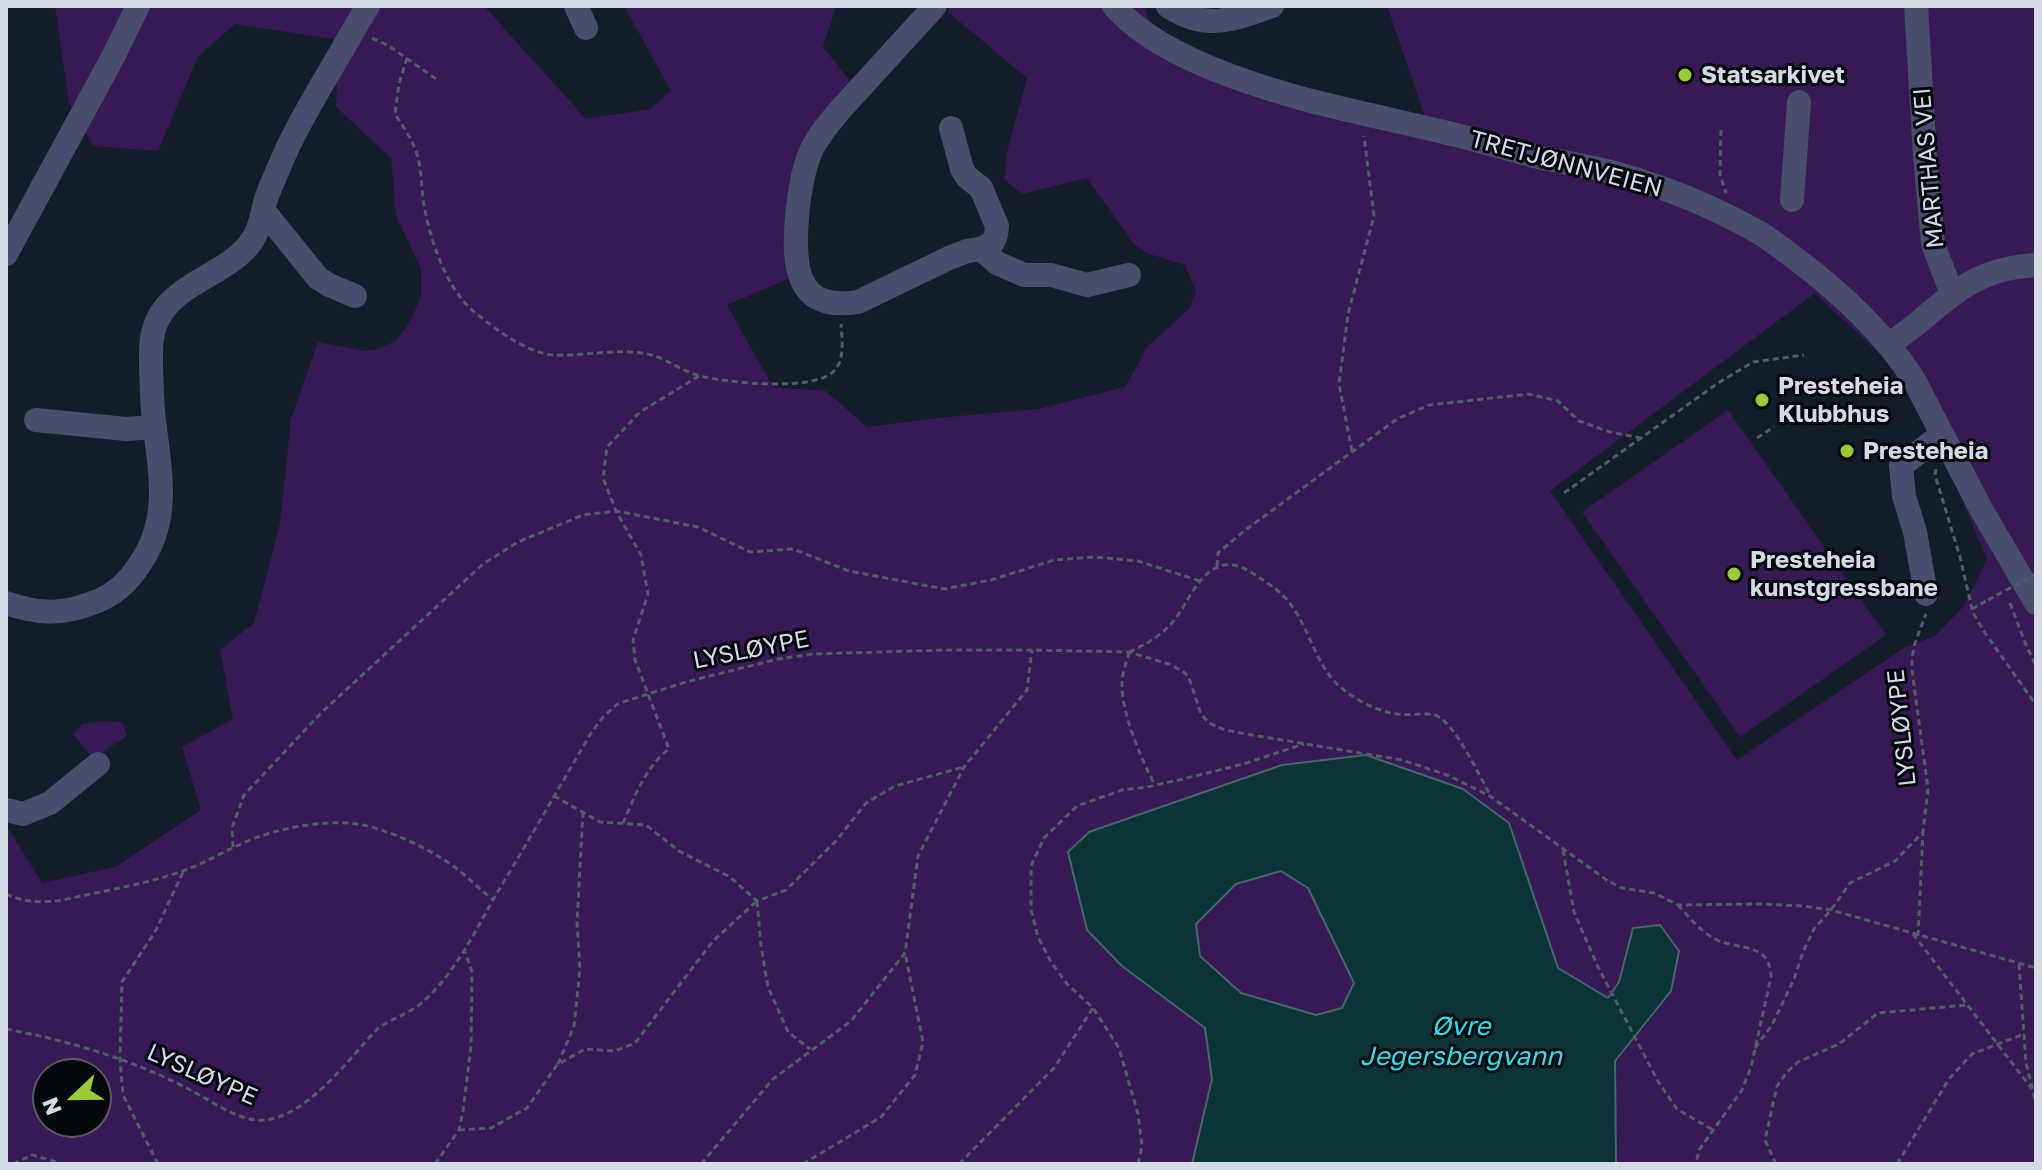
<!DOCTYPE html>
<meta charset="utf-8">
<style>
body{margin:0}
#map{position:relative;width:2042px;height:1170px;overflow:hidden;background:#121d29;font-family:"Golos Text",sans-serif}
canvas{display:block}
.frame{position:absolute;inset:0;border:8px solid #d4dbe4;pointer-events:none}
.north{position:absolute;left:32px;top:1058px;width:80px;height:80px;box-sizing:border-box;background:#04070c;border:2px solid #575c62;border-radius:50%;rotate:248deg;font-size:22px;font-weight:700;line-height:32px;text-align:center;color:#d4dbe4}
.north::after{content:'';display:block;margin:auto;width:28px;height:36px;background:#9bcb32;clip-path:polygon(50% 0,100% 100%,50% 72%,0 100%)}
</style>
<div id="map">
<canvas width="2042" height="1170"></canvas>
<div class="frame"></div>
<div class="north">N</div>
</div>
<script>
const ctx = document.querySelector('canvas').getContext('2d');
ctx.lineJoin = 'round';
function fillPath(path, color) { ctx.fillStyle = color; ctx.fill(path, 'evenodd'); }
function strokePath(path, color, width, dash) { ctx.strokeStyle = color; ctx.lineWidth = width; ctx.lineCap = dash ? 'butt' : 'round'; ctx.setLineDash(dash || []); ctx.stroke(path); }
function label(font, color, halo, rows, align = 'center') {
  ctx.font = font + ' "Golos Text",sans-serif'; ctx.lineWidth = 6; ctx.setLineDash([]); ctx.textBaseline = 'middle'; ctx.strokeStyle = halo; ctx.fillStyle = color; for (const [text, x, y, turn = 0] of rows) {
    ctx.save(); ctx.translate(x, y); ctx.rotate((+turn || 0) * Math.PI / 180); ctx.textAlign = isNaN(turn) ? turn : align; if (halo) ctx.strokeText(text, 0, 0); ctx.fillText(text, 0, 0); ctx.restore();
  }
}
fillPath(new Path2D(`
 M55,6H484L586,119L650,109L671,91L624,6H836L823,47L854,86L808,179L799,274L727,305L773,387L826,391L867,427L937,418L1038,409L1125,387L1148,346L1189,309L1196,291L1185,265L1146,253L1134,244L1087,178L1022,194L1004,179L1007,152L1027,78L948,12L950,6H1143L1165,51L1430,131L1387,6H2036V1164H1616L1615,1061L1671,991L1633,928L1619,982L1608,998L1558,968L1509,823L1282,765L1089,832L1122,966L1205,1028L1212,1079L1192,1164H6V825L42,883L115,867L201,810L182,747L233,719L220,650L254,623L280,523L291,419L318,342L365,351L378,349L397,340L411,320L421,296V268L396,216L391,158L336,107L339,40L235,24L198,57L158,151L93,146L69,103ZM1815,293L1898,371L1947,465L1987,559L1964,606L1935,636L1904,648L1737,760L1550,491ZM48,1074H96V1122H48Z
 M1728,410L1886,635L1740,737L1582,512Z
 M101,721L122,722L127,736L100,754L90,755L73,734L83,724Z
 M1281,871L1308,888L1354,983L1342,1008L1316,1016L1241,993L1200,956L1196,924L1236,884Z`), '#361955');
const water = new Path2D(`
 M1366,755L1463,789L1509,823L1558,968L1608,998L1619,982L1633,928L1660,925L1679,951L1671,991L1615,1061L1616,1164H1192L1212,1079L1205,1028L1122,966L1087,930L1068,852L1089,832L1282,765ZM1281,871L1308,888L1354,983L1342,1008L1316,1015L1241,993L1200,956L1196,924L1236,884Z`);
fillPath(water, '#0b3436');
strokePath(water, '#47666a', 2);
strokePath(new Path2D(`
 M372,38L389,46L439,81
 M407,58L399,84L395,114C403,126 411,138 416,151C422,167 421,188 424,205C430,239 445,285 471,309C492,327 527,354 555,355C586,356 617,348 647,354C664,357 680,370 697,375C724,383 814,392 834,371C845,360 842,339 841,324
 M1721,130L1720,175L1726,193
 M1757,438L1774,427
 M1352,451L1339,384L1348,314L1374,216L1364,136
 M1936,469L1935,475L1960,557L1973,613L1985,633L2036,705
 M1564,493L1718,383L1753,362L1804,355
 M1217,566L1218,553L1244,531L1397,419L1429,405L1529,394L1558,401L1579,421L1610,432L1641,438
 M1866,595L1888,596
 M2010,603L2026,645L2036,666
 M1972,609L1988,600
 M1129,652C1144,645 1158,638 1170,625C1188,607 1200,561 1233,565C1243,566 1252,573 1260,578C1270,585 1280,591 1288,601C1309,626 1314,662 1338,685C1354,699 1377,712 1398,714C1410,716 1424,712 1435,715C1454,721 1480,777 1490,795
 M1129,652C1127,661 1122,673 1122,683C1121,712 1141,759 1155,785
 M554,796L600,822L646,825L679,851L730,877L757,901L786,890L836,841L866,803L895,786L964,767
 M623,823C634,798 646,766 669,749L635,660L633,640L648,594L641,555L616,511L603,478L607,447L640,412L699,376
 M233,847L232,828L244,795L322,712L483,564L518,542L583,515L616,511L698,527L750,552L793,549L849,571L944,589L991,580L1054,560L1095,557L1138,561L1200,581
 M1563,850L1574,912L1598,967L1659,1083L1677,1109L1713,1130
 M6,894C36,908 64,900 95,893C125,887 154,881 183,871C210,861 234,845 261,836C289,826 334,819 363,825C387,830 421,845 441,858C460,869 476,886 493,900
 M757,901L761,946L768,987L788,1032L810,1049
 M1678,905C1689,917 1700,931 1715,939C1738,951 1770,941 1771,977L1751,1067L1742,1090L1699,1150L1696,1164
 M1913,934L2032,1089
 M1918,936L1923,832
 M2019,964L2026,1063L2036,1103
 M6,1029C74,1042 142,1062 203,1097C222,1108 248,1125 271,1119C311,1111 350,1058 377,1029C392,1018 413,1012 425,1000C457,970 475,931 497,893C529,840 560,786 591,733L603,717L616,705L629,700L686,682L778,659L813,654L945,650H1032L1129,652L1169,664L1184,672L1189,678L1201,714L1209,723L1225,730L1246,734L1402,760L1447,775L1490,796L1608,881L1622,888L1654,893L1678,905L1762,904L1804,906L1831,910L2036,968
 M1755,1048L1772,1025L1794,979L1803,952L1814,929L1831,910L1850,883L1895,861L1923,832L1928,789L1912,670V658L1915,643L1926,614
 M558,1064L574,1026L580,969L577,922L583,812
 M459,1130L491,1128L527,1108L557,1065L585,1049L615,1051L635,1043L713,941L757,901
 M13,1164L32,1155L63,1164
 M158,1164L123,1095L120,1060L122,982L156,930L184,870
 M435,1164L459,1130L463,1111L471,1046L472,972L465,952
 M701,1164L773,1079L851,1021L905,953L918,856L964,767L1027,690L1032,650
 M803,1164L881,1117L915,1075L923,1042L905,953
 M959,1164L1054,1068L1093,1008
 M1138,1164L1142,1146L1138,1114L1119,1048L1093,1008L1067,984L1051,962L1038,937L1031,910V866L1044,838L1077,806L1122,790L1147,787L1179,780L1243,764L1304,744
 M1776,1164L1765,1140L1777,1086L1787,1072L1798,1062L1839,1044L1878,1013L1967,1005
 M1897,1164L1949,1079L1972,1054L2024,1034`), '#535d68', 3, [6, 4]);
strokePath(new Path2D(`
 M576,6L586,28
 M935,6L840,110C829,123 818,136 811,151C802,172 799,195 797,217C793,265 795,312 858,302L949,258L967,251L981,249L993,242L996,235L997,226L981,188L967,177L962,169L951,128
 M1114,6C1157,55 1246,83 1307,100C1362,114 1417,125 1472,139C1495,145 1518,152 1542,158C1567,163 1593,167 1619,174C1667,188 1714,207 1758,232C1770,239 1781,248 1792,256C1839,291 1883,331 1914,380L1981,509L2036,603
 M1168,6C1205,31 1234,20 1272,6
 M1916,6L1925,155L1933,244L1952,294
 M1792,200L1799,102
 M263,210L318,278L329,285L355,296
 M981,249L997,263L1024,275H1051L1087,285L1129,275
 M6,254L113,57L138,6
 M1889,345C1899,337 1909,330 1919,322C1958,288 1983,268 2036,265
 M36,420L126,429L155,427
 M1926,594L1915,532L1904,496L1901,466L1932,442L1944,437
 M6,603C41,615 65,615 100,600C120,591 132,577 143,559C169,518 161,474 155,429C152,409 152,389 151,369C151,352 150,336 157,321C174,282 231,274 253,239C261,227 262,212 266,199C272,182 280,165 287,149C299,123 314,98 328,74C342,51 354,28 368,6
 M6,810L23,814L50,803L98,764`), '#494e6c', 24);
strokePath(new Path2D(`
 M1988,600L2036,574`), '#535d68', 3, [6, 4]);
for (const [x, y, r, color] of [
 [1685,75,8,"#9bcb32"],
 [1762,400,8,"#9bcb32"],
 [1847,451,8,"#9bcb32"],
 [1734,574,8,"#9bcb32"]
]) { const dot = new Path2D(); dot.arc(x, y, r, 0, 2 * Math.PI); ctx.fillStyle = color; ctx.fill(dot); strokePath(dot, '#04070c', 3); }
label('bold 24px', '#d4dbe4', '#04070c', [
 ["Statsarkivet",1701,75],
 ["Presteheia",1778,386],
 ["Klubbhus",1778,414],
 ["Presteheia",1863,451],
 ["Presteheia",1750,560],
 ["kunstgressbane",1750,588]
], 'left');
label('24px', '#d4dbe4', '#04070c', [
 ["TRETJØNNVEIEN",1566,164,15],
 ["MARTHAS VEI",1929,168,-95],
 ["LYSLØYPE",751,650,-11],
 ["LYSLØYPE",1902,728,-96],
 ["LYSLØYPE",202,1075,24]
]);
label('italic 26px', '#21e7f3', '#04070c', [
 ["Øvre",1461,1027],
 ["Jegersbergvann",1461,1057]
]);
</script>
